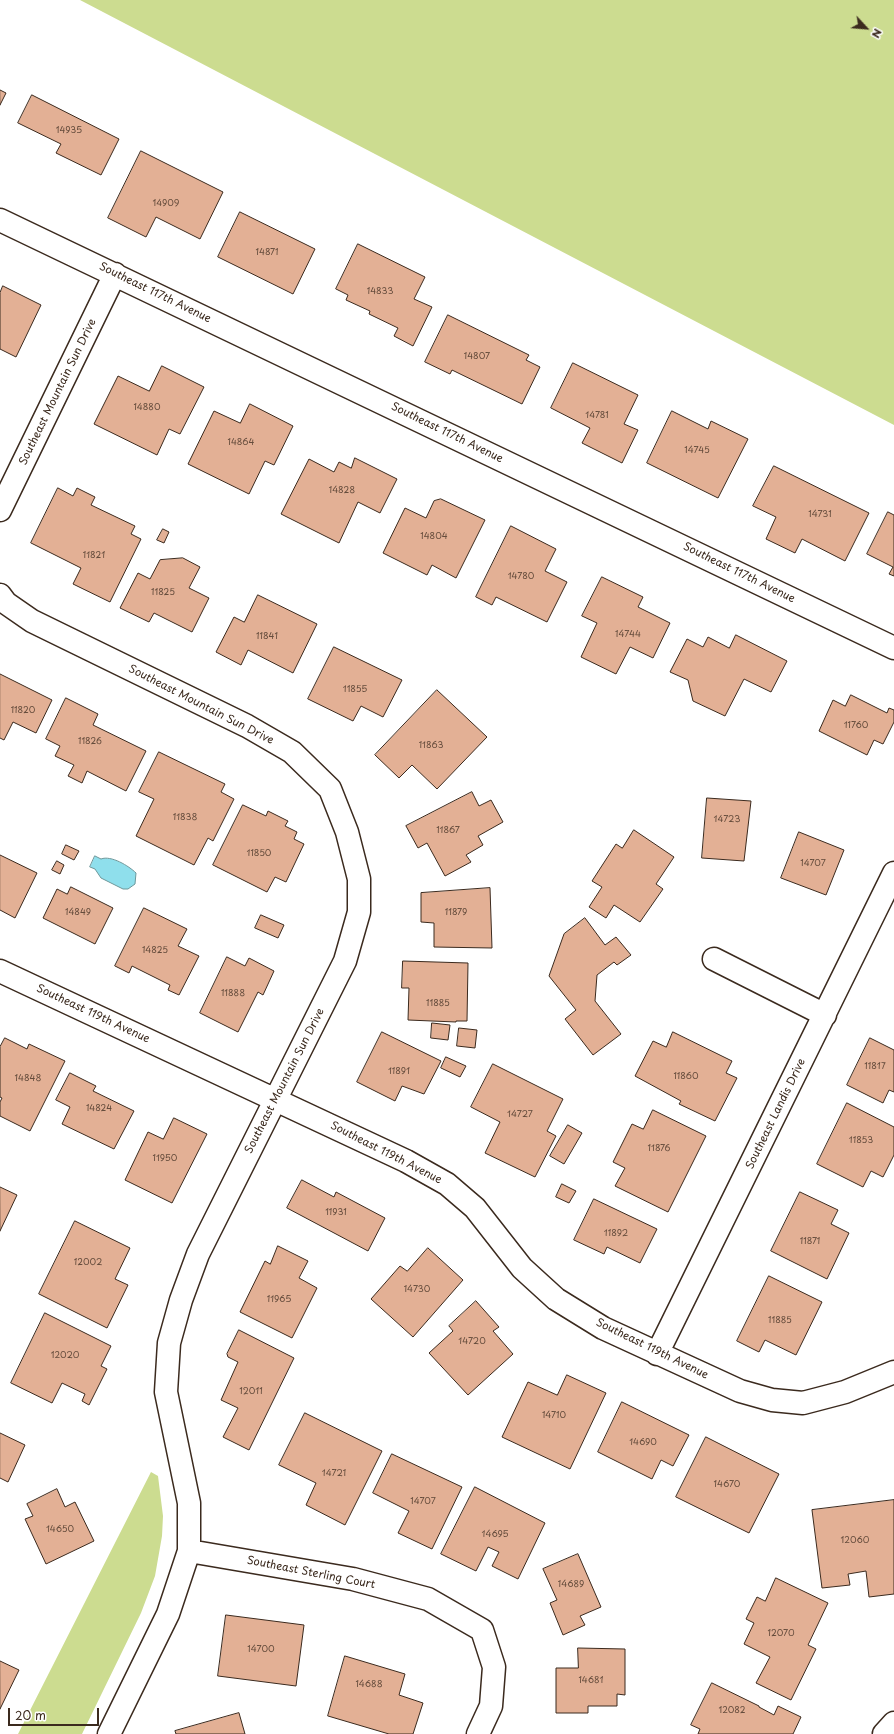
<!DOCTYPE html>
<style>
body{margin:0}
#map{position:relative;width:894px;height:1734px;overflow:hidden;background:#fff;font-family:"Playpen Sans",sans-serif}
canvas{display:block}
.north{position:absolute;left:846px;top:8px;width:40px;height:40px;-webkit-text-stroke:3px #fff;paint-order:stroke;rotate:116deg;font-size:11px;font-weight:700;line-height:16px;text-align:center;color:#3b2a1e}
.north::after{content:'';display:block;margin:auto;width:14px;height:18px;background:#3b2a1e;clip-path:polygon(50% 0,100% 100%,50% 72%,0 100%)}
.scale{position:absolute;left:8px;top:1708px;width:91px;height:18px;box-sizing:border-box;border:2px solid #3b2a1e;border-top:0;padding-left:5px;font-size:12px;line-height:14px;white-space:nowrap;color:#3b2a1e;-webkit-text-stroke:3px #fff;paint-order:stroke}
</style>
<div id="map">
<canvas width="894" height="1734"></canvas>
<div class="north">N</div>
<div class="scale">20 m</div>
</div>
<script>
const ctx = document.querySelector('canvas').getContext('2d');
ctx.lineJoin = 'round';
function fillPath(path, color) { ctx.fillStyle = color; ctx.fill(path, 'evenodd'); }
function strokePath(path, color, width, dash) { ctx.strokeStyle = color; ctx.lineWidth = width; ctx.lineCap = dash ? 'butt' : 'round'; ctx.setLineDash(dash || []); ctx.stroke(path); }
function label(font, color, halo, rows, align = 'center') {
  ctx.font = font + ' "Playpen Sans",sans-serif'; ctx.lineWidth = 3; ctx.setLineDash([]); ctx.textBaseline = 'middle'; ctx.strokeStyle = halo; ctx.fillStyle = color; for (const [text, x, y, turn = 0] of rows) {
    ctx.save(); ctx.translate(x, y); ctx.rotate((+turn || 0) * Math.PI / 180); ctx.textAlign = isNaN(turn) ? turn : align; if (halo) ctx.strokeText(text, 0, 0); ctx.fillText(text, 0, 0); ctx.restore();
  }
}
fillPath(new Path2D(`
 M80,0H894V425Z
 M151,1472L158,1476L163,1516L162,1536L155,1576L141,1613L82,1734H18Z`), '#ccdc90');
const water = new Path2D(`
 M95,856L101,859C111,855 129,866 136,873L135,884L128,889H123L101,878L95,869L90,867Z`);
fillPath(water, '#8fdfec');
strokePath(water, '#6d979a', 1);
const building = new Path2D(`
 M0,90L6,93L0,105Z
 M32,95L119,139L101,175L56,153L61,144L18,123Z
 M141,151L223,192L200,239L156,217L146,237L108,218Z
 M240,212L315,249L293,294L218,257Z
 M358,244L425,277L414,299L432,307L413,346L394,336L398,328L369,314L370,311L346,300L348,295L336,289Z
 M3,286L41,305L16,357L0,349V293Z
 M448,315L529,355L526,360L540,367L522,404L452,370L450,374L425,362Z
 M573,363L638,395L624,424L638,430L622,463L582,443L590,428L551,408Z
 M162,366L204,387L180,434L169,429L157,455L94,424L118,376L149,391Z
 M250,404L293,426L274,465L265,461L249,494L188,464L214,411L240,423Z
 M672,411L708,429L711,421L748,439L718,498L647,463Z
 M355,458L397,479L380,513L358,502L339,543L281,514L309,459L334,472L339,462L351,468Z
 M774,466L869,513L845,561L802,539L795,553L766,539L776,517L753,506Z
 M58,488L73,496L77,488L95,497L91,505L135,526L131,534L141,539L110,602L73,584L81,568L31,543Z
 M441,499L485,520L456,578L432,565L427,575L383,553L405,508L426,518L434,501Z
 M888,512L894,515V576L889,574L893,567L867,554Z
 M511,526L556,549L545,571L567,582L547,622L496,597L492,605L476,597Z
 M163,529L169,532L164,543L157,540Z
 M183,558L200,567L189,588L209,598L192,632L154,613L149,622L120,608L138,573L150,579L160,560Z
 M602,577L643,597L638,607L670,623L653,658L630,647L616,674L581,657L597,623L582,616Z
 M258,595L317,624L293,673L248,650L241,665L216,652L234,617L244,622Z
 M736,635L787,661L771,692L744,679L725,716L693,701L688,680L670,672L687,639L703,647L708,637L729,648Z
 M334,647L402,680L383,717L361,706L353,721L308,699Z
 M0,674L52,700L36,733L13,722L4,740L0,738Z
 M437,690L487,737L437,789L412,765L399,778L375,755Z
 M851,695L887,713L889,708L894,710V722L883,744L874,740L867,755L819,731L833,700L845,706Z
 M66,698L98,714L93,725L146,751L126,791L87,771L82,783L68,776L74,765L55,756L60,746L46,739Z
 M159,752L225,784L221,792L234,799L213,841L208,838L194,865L136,836L154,799L139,792Z
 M472,792L479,806L491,800L503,822L478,836L483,845L466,855L471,862L445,876L427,843L418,848L406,826Z
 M707,798L751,801L744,861L702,858Z
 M243,805L266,816L268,811L288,821L285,826L297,832L294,839L304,844L286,882L275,877L267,892L213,865Z
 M634,830L674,857L656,884L663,889L640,922L614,905L606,918L589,907L602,887L592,881L616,844L622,848Z
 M799,832L844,850L826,895L781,878Z
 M66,845L79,851L74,860L62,854Z
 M0,855L37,873L15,918L0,910Z
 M57,861L64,865L60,874L52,870Z
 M71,887L113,908L95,944L43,918L57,889L67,894Z
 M490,888L492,948L434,947V923L421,922V893Z
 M144,908L187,929L178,946L199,956L179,995L168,990L170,985L132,966L129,973L115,966Z
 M261,915L284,925L278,938L255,928Z
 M585,918L605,945L616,937L631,955L617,965L614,962L597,975L595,1001L621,1034L593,1055L565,1019L576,1010L549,976L564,934Z
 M227,957L245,966L249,958L274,971L263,995L258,992L238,1032L200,1013Z
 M403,961L468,963L467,1021H456V1022L408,1020L409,988H402Z
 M432,1023L450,1025L448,1040L431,1038Z
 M459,1028L477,1030L475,1048L457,1046Z
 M382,1032L441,1061L424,1094L402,1086L395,1101L357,1082Z
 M673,1032L732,1061L726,1073L737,1078L715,1121L679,1104L681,1101L635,1076L653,1041L666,1047Z
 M5,1038L27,1049L29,1044L65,1061L30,1131L0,1116V1102L2,1098L0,1097V1047Z
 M870,1038L894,1050V1092L889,1090L883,1103L847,1085Z
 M446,1057L466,1066L460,1077L441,1068Z
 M493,1064L563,1099L547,1131L556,1136L535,1177L485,1153L500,1122L471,1107Z
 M70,1073L96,1086L93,1091L134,1111L114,1149L62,1124L70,1107L56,1100Z
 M847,1103L894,1127V1155L883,1177L871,1171L863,1187L817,1164Z
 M653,1110L706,1136L668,1212L615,1186L625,1168L613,1162L632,1124L643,1129Z
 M174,1118L207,1134L172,1203L125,1180L148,1132L163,1139Z
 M568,1125L582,1133L564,1164L550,1156Z
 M302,1180L334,1197L336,1192L385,1218L368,1251L287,1208Z
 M562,1184L576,1191L569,1203L556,1197Z
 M0,1187L17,1195L0,1231Z
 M800,1192L838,1210L831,1224L849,1233L827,1279L771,1251Z
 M594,1199L657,1229L640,1263L607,1247L604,1254L574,1240Z
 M75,1221L130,1248L115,1279L128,1285L107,1328L39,1294Z
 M278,1246L308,1261L299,1278L317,1288L292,1338L240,1312L265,1261L270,1264Z
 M428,1248L463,1280L413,1337L371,1299L400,1266L407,1271Z
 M769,1276L822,1302L796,1355L765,1340L759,1352L737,1341Z
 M476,1301L499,1327L493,1331L513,1354L468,1395L429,1353L453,1331L449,1326Z
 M45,1313L111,1346L101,1366L107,1369L89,1405L82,1401L85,1394L62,1383L52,1403L11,1383Z
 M239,1330L294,1358L249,1450L223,1437L238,1408L221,1400L238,1362L228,1357L227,1354Z
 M567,1375L606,1393L570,1469L502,1437L528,1382L557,1395Z
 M622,1402L689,1435L673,1466L661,1460L652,1479L598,1452Z
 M305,1413L382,1451L345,1525L306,1505L316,1483L279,1465Z
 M0,1433L25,1445L8,1482L0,1478Z
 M706,1437L779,1474L749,1533L676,1497Z
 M392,1454L462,1487L432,1549L398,1533L409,1511L373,1493Z
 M475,1487L545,1523L518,1579L492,1566L499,1552L488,1547L476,1571L441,1554Z
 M57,1489L65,1507L75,1502L94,1541L46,1564L25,1519L33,1516L27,1504Z
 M894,1500V1594L869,1597L866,1571L848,1574L850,1585L822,1588L812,1510Z
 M578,1554L601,1607L580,1616L585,1625L563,1635L550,1603L557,1600L543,1569Z
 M776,1578L828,1603L808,1645L816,1649L791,1700L756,1683L770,1657L744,1644L754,1623L746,1619L757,1597L765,1601Z
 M226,1615L304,1625L296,1686L218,1676Z
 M578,1648L625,1649V1695L617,1694V1706H588V1713H556V1668H578Z
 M345,1656L405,1674L399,1695L423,1703L413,1734H389L328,1716Z
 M0,1661L19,1670L0,1709Z
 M712,1683L759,1706V1707L774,1715L778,1706L801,1717L793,1734H698L700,1729L691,1725Z
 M239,1713L245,1734H176L175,1731Z`);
fillPath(building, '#e3b095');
strokePath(building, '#3b2a1e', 1);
const street = new Path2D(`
 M0,220L894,648
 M0,510L115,274
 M0,595L6,603L32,621L247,726L292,752L330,789L347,832L359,879V912L345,961L198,1254L181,1300L169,1343L166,1392L189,1503V1551L168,1614L109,1734
 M714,959L825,1015
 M0,971L406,1161L447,1184L475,1208L522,1268L556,1299L603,1328L740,1391L772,1400L803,1403L845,1392L894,1372
 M657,1354L894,873
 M189,1551L353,1579L428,1599L482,1630L494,1667L491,1706L478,1734
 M884,1734L894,1723`);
strokePath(street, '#3b2a1e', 25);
strokePath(street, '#fff', 22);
label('9px', '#654c3c', null, [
 ["14935",69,131],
 ["14909",166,204],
 ["14871",267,253],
 ["14833",380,292],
 ["14807",477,357],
 ["14880",147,408],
 ["14781",597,416],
 ["14864",241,443],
 ["14745",697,451],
 ["14828",342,491],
 ["14731",820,515],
 ["14804",434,537],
 ["11821",94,556],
 ["14780",521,577],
 ["11825",163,593],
 ["14744",628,635],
 ["11841",267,637],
 ["11855",355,690],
 ["11820",23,711],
 ["11760",856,726],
 ["11826",90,742],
 ["11863",431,746],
 ["11838",185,818],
 ["14723",727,820],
 ["11867",448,831],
 ["11850",259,854],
 ["14707",813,864],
 ["14849",78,913],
 ["11879",456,913],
 ["14825",155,951],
 ["11888",233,994],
 ["11885",438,1004],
 ["11817",875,1067],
 ["11891",399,1072],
 ["11860",686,1077],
 ["14848",28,1079],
 ["14824",99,1109],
 ["14727",520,1115],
 ["11853",861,1141],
 ["11876",659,1149],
 ["11950",165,1159],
 ["11931",336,1213],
 ["11892",616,1234],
 ["11871",810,1242],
 ["12002",88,1263],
 ["14730",417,1290],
 ["11965",279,1300],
 ["11885",780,1321],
 ["14720",472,1342],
 ["12020",65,1356],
 ["12011",251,1392],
 ["14710",554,1416],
 ["14690",643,1443],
 ["14721",334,1474],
 ["14670",727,1485],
 ["14707",423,1502],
 ["14650",60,1530],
 ["14695",495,1535],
 ["12060",855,1541],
 ["14689",571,1585],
 ["12070",781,1634],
 ["14700",261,1650],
 ["14681",591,1681],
 ["14688",369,1685],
 ["12082",732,1711]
]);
label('11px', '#3b2a1e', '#fff', [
 ["Southeast 117th Avenue",155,293,26],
 ["Southeast Mountain Sun Drive",58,392,-64],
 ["Southeast 117th Avenue",447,433,26],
 ["Southeast 117th Avenue",739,573,26],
 ["Southeast Mountain Sun Drive",201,705,27],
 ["Southeast 119th Avenue",93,1014,25],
 ["Southeast Mountain Sun Drive",285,1081,-63],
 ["Southeast Landis Drive",776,1114,-64],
 ["Southeast 119th Avenue",386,1153,27],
 ["Southeast 119th Avenue",652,1349,26],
 ["Southeast Sterling Court",311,1573,11]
]);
</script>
